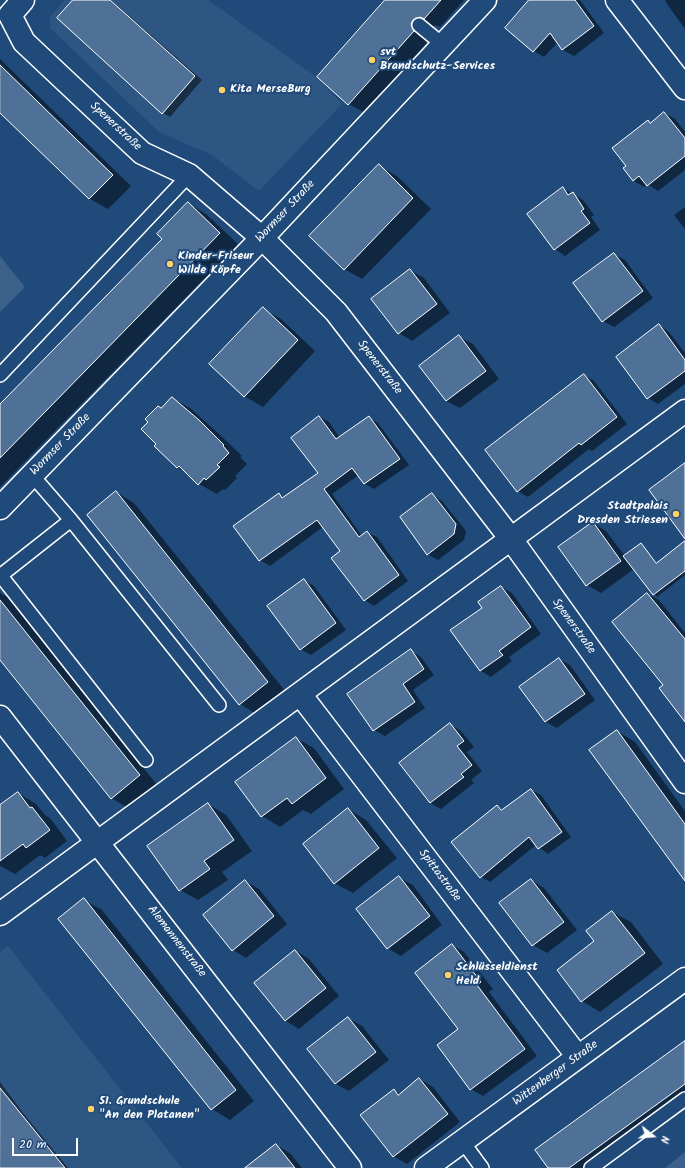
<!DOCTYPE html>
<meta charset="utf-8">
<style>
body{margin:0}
#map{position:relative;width:685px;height:1168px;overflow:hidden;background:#1f4a7a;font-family:Kalam,sans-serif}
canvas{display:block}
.north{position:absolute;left:633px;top:1116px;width:40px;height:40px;-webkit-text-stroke:3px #1f4a7a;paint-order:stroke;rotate:107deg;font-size:11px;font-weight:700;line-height:16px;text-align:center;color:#fff}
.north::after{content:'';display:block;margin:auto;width:14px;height:18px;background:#fff;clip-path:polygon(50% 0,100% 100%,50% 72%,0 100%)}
.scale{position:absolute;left:12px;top:1138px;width:66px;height:18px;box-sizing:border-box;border:2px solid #fff;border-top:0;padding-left:5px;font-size:12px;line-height:14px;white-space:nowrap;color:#fff;-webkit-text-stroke:3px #1f4a7a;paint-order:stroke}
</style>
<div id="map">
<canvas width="685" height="1168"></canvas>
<div class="north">N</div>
<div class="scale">20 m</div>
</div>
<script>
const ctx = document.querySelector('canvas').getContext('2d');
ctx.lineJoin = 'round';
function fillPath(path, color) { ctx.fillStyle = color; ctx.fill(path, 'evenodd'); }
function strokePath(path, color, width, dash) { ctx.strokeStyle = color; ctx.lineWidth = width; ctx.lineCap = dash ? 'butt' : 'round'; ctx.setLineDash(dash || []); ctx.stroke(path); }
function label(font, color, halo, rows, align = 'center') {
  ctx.font = font + ' Kalam,sans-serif'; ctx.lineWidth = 4; ctx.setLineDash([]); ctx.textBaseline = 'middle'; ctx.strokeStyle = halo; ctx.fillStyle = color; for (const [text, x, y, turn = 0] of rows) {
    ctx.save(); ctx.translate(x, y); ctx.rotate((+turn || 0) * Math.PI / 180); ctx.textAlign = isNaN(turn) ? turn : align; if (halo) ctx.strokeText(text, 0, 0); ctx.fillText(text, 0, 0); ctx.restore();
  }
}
fillPath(new Path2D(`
 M65,0H208L315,76L342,104L259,191L212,155L159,132L50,28V17Z
 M8,946L182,1168H0V952Z`), '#2e5683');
fillPath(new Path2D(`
 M0,256L25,287L0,312Z
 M685,1152V1168H665Z`), '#3c618b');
fillPath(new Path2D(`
 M74,0H111L202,80L170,117L163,113L58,18Z
 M386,0H464L440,27L436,25L429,28V40L365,113L349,104L318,77Z
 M530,0H580L604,33L574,56L563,50L558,42L544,57L534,51L506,27Z
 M666,0H685V29L665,1Z
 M0,59L131,186L108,209L90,199L0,112Z
 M665,113L675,119L685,132V170L658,191L647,184L644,187L634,181L624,168L648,122L651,123Z
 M379,166L397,176L431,209L362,279L344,269Z
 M563,188L583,200L594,215L591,217L600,230L565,256L555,249Z
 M188,203L206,214L238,244L0,487V406L164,239Z
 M685,207V229L674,215Z
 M614,254L625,260L653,298L614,327L603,321L575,284Z
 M410,270L424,278L450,313L412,341L399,333Z
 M263,309L281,319L315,351L263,407L244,396Z
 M659,325L669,332L685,353V384L658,404L648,398Z
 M459,337L473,344L499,379L460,408L446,401Z
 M584,375L594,381L627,424L592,451L589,449L528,497L517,491Z
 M172,398L190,408L217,432L242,456L240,457L247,464L235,476L237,478L225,490L223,489L217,494L199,484L188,473L177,467L161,409Z
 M320,417L329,422L340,438L369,418L378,423L409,465L374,489L365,484L359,475L332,494L362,536L367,532L377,537L408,581L374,606L365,600L333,558L341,551L323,527L270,566L260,560L235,526L279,494L285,498L319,473Z
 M116,492L134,503L286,692L258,715L240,704Z
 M432,494L442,501L466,531L464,540L438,560L427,554Z
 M593,523L606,531L625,556L641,544L657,563L685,564V575L657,597L634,569L601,593L587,585L560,547Z
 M304,580L314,586L346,630L311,655L300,649Z
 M501,587L512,593L541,634L509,657L512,661L491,677L481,671L483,608Z
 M0,593L7,597L158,786L130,809L111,798L0,658Z
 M648,594L659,600L685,633V721L664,685Z
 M411,651L421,657L434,675L413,690L425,708L385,736L374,730L349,694Z
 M559,659L570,665L595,700L557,728L546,722L521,687Z
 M451,725L461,731L474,747L467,752L482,771L471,780L474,783L441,809L430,803L400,764Z
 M617,731L635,742L685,811V861Z
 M296,738L314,748L344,789L311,814L303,810L280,827L262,816Z
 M531,790L541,795L571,837L548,854L536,845L490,882L481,877L497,806L503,810Z
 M18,793L36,804L45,815L50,818L67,841L45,858L40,855L15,874L0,866V807Z
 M208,804L226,815L252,851L222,872L228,880L198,900L180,890Z
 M348,809L366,820L397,858L353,893L334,883Z
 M399,878L413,885L442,925L401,956L387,948Z
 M531,880L544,888L577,930L547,953L533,945L501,903Z
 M245,881L259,889L287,924L246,958L233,950Z
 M84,900L102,910L254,1101L230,1120L212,1109Z
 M612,912L631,922L663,964L600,1012L582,1001L558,970L595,941Z
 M452,945L464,952L493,989L489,992L537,1056L483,1096L471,1089L460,1030Z
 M296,951L309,959L339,996L299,1029L286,1021L256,983Z
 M348,1018L362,1026L389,1060L349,1091L336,1084L309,1049Z
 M685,1042V1107L601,1168H549Z
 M420,1079L433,1087L460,1122L407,1164L393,1156L394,1090L401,1094Z
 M0,1082L23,1113L68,1168H0Z
 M276,1145L290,1153L302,1168H247Z`), '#0007');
const building = new Path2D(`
 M73,0H110L195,76L162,114L57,18Z
 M385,0H441L424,19L420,17L413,20L411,24L414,31L348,105L317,77Z
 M529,0H575L594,26L562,50L550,33L533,52L505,28Z
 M0,65L113,175L89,199L0,113Z
 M664,112L685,138V156L647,186L639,176L633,181L623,168L626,166L612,148L648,120L650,123Z
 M379,164L413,198L344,270L309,236Z
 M563,187L568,195L573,192L584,209L581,211L590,223L554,250L527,214Z
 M188,202L220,233L0,458V404L162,239L157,234Z
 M614,253L643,291L602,322L573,283Z
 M410,269L437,304L398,334L371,299Z
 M263,307L298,340L244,397L209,364Z
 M659,324L685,360V371L647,399L616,357Z
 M459,335L486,371L446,401L419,366Z
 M584,374L617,417L581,445L579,443L517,492L485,450Z
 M172,397L199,420L224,445L223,446L229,453L217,465L220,467L206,480L204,478L198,485L179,466L177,468L154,446L156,444L141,429L148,422L145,419L158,406L161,408Z
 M319,416L336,439L369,416L400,459L364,484L352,468L324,489L359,537L367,531L399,575L364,601L331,558L340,551L317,520L259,561L233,526L279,493L282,498L318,473L291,438Z
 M685,463V539L649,490Z
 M116,491L268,682L239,705L87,515Z
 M432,493L456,524L454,534L427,555L400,517Z
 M593,522L621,561L586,586L558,547Z
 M685,541V571L653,595L623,556L641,543L656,563Z
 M304,579L336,623L300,650L267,606Z
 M501,586L531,627L499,651L503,655L480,671L450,630L482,608L478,602Z
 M647,593L685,639V722L659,688L663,685L612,622Z
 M0,600L140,775L111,799L0,660Z
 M411,649L424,669L403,684L415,702L373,731L347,694Z
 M559,658L585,694L545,722L519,687Z
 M450,723L464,741L457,746L472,765L461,774L464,777L430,803L399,763Z
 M617,730L685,824V881L589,750Z
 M296,737L326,778L292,804L287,798L261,817L235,782Z
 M531,789L562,832L538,849L529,837L480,878L451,842L497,805L501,810Z
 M18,792L30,808L32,807L50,830L26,848L23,844L0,861V805Z
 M208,803L234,840L204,861L210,869L179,891L147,846Z
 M348,808L379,848L334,884L303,844Z
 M399,876L430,916L387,949L356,909Z
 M531,879L564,922L532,946L499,903Z
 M245,880L274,916L232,951L203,915Z
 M84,898L236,1090L211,1110L58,919Z
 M612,911L645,953L581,1002L557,970L594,941L586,931Z
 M452,944L481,982L477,985L525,1049L470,1090L437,1045L458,1029L415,973Z
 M295,950L326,988L285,1021L254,983Z
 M348,1017L376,1052L335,1084L307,1049Z
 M685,1041V1084L569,1168H548L535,1150Z
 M419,1078L448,1114L393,1157L360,1115L394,1089L398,1095Z
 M0,1088L65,1168H0Z
 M276,1144L295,1168H245Z`);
fillPath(building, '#507197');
strokePath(building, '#fff', 1);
const lane = new Path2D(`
 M419,25L442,44
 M0,375L189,175
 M71,520L219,705
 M0,576L71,520L32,475
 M1,576L146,760
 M463,1142L482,1168
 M591,1168L685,1099`);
const street = new Path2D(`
 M23,0L10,15L24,42L142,153L189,175L262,238L336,312L511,539L685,782
 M0,508L262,238L485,0
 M300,694L578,1057
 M0,717L350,1168
 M0,914L685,411
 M426,1168L685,979`);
const secondary = new Path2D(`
 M617,0L685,88`);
strokePath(lane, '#fff', 16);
strokePath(street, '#fff', 25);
strokePath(secondary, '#fff', 25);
strokePath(lane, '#1f4a7a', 13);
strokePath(street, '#1f4a7a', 22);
strokePath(secondary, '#1f4a7a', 22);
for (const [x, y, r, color] of [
 [372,60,4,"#ffd166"],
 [222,90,4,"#ffd166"],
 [170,264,4,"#ffd166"],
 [676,514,4,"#ffd166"],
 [448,975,4,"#ffd166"],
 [91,1109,4,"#ffd166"]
]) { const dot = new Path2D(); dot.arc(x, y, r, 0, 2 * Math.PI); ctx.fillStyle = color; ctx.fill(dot); strokePath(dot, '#1f4a7a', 1.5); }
label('bold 12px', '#fff', '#1f4a7a', [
 ["svt",380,53],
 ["Brandschutz-Services",380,67],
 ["Kita MerseBurg",230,90],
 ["Kinder-Friseur",178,257],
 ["Wilde Köpfe",178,271],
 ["Stadtpalais",668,507,"right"],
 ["Dresden Striesen",668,521,"right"],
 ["Schlüsseldienst",456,968],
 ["Held",456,982],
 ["51. Grundschule",99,1102],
 ["\"An den Platanen\"",99,1116]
], 'left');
label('12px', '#fff', '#1f4a7a', [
 ["Spenerstraße",115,127,43],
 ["Wormser Straße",286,212,-47],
 ["Spenerstraße",379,368,52],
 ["Wormser Straße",61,445,-46],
 ["Spenerstraße",573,627,54],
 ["Spittastraße",439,876,53],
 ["Alemannenstraße",176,942,52],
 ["Wittenberger Straße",556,1074,-36]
]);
</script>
